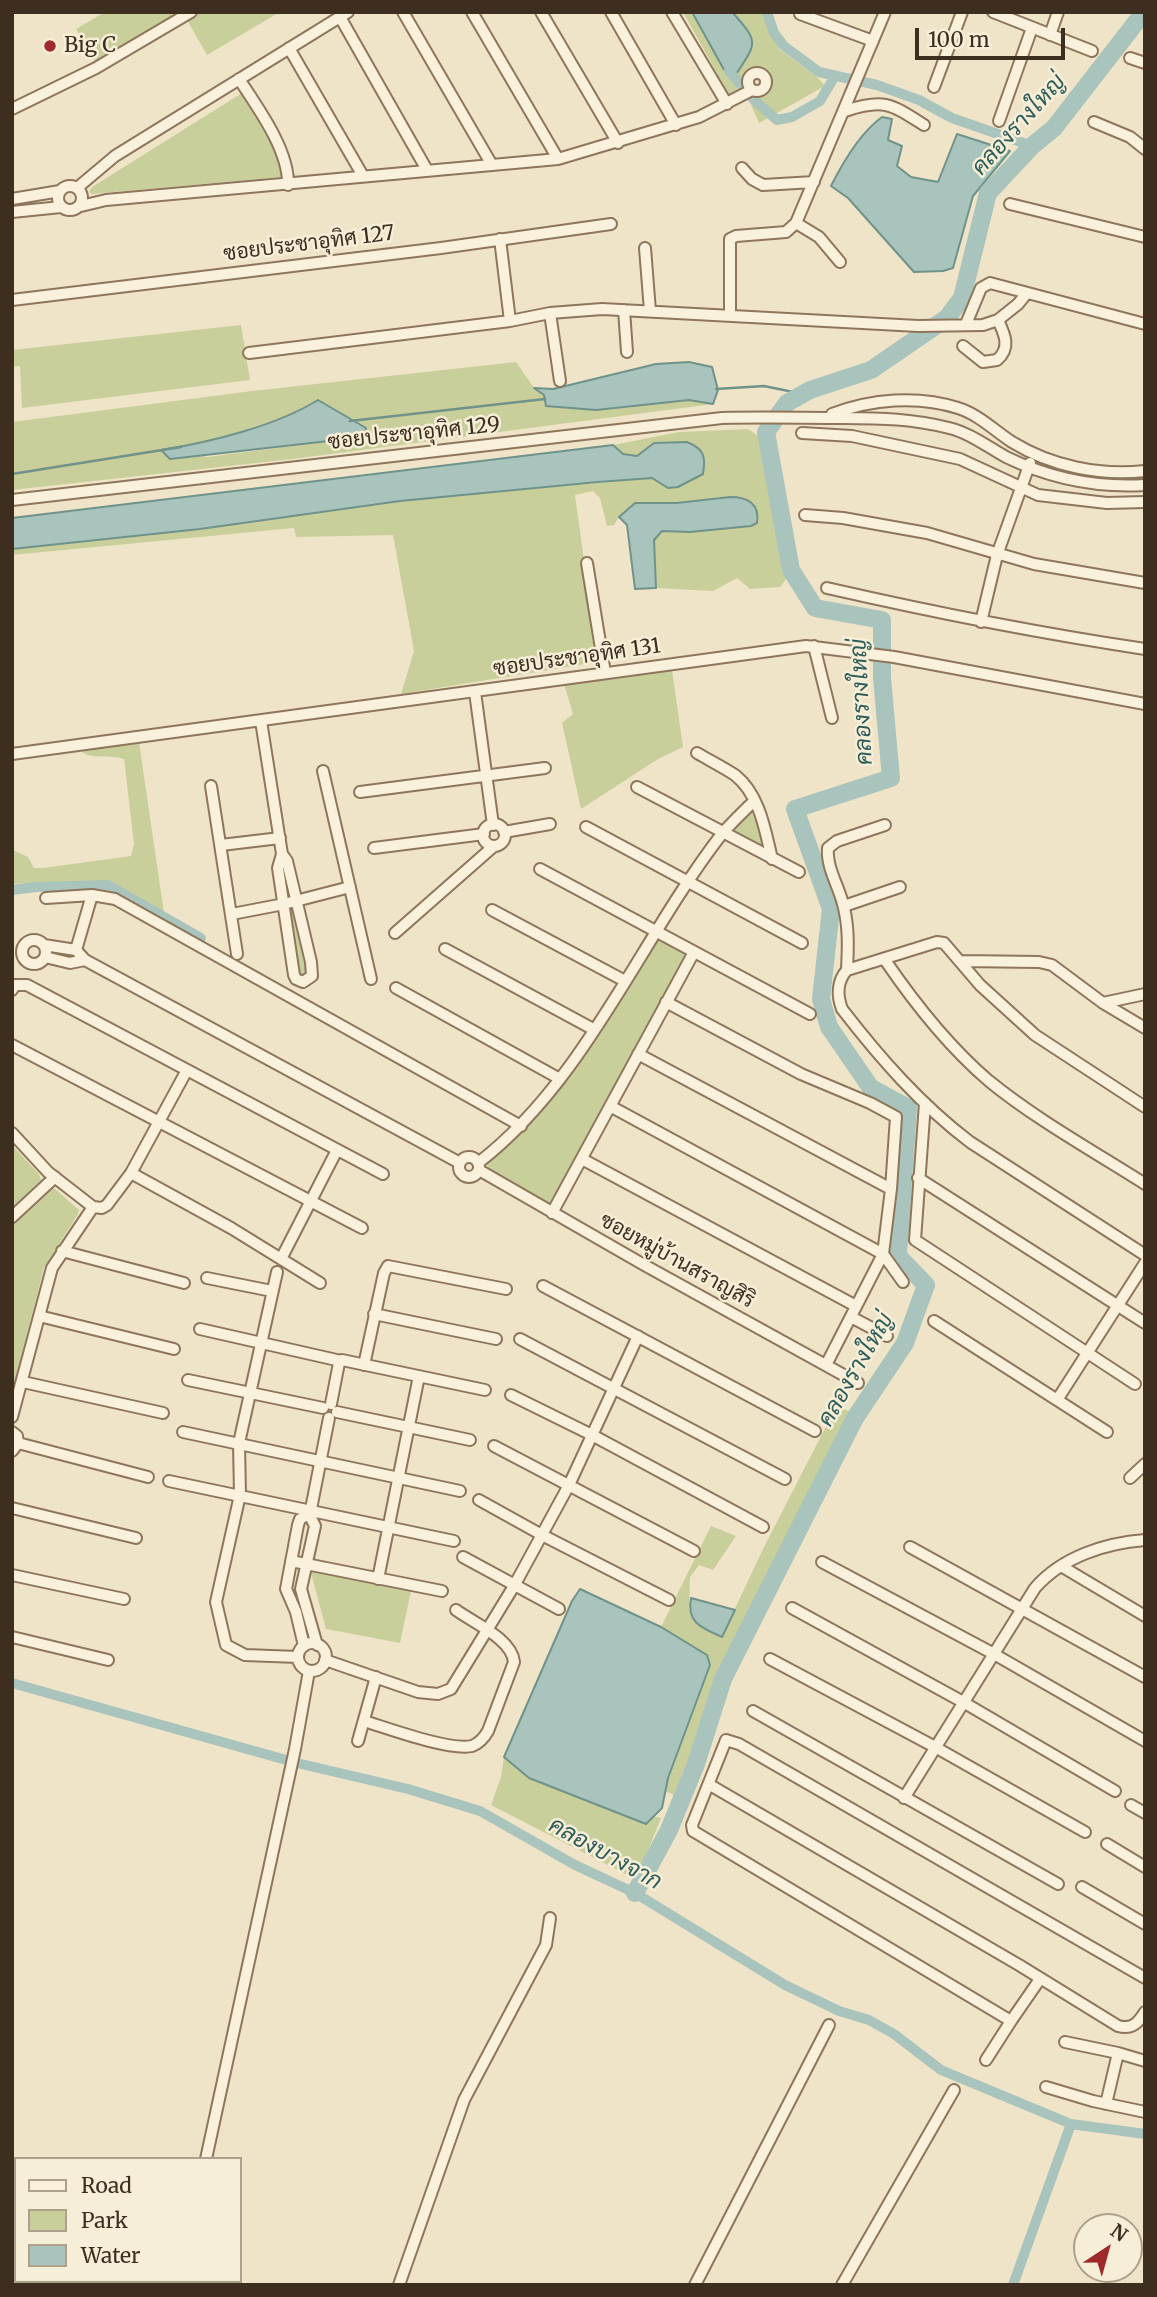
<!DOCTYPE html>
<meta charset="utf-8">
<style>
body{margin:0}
#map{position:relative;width:1157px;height:2297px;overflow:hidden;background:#f0e4c8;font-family:Merriweather,serif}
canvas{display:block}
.frame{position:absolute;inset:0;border:14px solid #3d2e20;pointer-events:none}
.legend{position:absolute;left:14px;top:2157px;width:228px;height:126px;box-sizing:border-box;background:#f7eed8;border:2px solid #ada18e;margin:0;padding:9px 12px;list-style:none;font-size:21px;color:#3d2e20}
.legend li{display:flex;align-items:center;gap:14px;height:35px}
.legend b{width:35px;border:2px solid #ada18e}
.north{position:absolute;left:1073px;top:2213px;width:70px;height:70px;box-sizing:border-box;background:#f7eed8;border:2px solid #ada18e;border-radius:50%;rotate:36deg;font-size:19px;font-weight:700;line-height:28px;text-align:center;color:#3d2e20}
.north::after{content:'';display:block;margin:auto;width:24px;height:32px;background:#9e2a2b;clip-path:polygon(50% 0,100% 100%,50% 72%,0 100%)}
.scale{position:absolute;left:915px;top:28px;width:150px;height:32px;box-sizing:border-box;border:4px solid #3d2e20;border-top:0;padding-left:9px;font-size:21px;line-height:24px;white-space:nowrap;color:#3d2e20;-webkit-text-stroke:5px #f7eed8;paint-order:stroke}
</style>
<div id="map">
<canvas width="1157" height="2297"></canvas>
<div class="frame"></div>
<ul class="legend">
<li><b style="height:9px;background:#faf1dc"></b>Road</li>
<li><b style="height:19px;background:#c9cf9b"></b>Park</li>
<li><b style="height:19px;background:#a9c4bc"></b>Water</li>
</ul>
<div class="north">N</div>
<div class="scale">100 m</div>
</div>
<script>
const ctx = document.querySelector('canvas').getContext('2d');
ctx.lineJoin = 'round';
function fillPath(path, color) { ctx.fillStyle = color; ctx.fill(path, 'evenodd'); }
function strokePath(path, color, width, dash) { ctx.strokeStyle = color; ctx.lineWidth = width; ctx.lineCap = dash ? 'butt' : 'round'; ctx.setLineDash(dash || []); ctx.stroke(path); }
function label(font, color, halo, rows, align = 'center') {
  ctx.font = font + ' Merriweather,Sarabun,serif'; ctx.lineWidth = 5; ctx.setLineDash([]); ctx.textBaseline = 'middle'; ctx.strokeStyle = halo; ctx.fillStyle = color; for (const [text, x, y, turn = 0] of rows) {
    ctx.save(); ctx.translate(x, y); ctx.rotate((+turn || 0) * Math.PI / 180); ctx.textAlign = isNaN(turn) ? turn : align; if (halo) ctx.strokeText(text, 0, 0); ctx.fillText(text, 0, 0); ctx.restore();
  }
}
fillPath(new Path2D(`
 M105,12H182L97,64L76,29Z
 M200,12H280L207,55L187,20Z
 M683,12H764L780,50L816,76L825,86L759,123L751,105L771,88L772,77L763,67H754L743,84L746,90L730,97Z
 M242,93L283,165L281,177L92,194L89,192L92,187Z
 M241,325L250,380L22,408L20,366L12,367V350Z
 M516,362L534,388L544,395L596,410L689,400L713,404L293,459L12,490V422L252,391ZM318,400L363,437L207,457L162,450C211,442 276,426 318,400Z
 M748,429L757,435L763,444L786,579L780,587L750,589L737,578L713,591L656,588C654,576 648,538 661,532C668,529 682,532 690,532L730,497L677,503H635L621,514L614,525L607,526L600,498L593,491L575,495L598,662L401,694L414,651L393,535L296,537L294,528L12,555V549L200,529L400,501L653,478C676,493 680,488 703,474L623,454L613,445L679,432Z
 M672,670L683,747L658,759L581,809L562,723L573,714L564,684Z
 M139,742L164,913L111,882L12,884V842L13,850L28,857L34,868H43L131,856L134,844L124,759C109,754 94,760 82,752L86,747Z
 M751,811L764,843L760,847L733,834L732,830Z
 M293,908L310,974L302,979L298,975L288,909Z
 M657,938L686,954L552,1204L549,1206L488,1169L487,1163L515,1138L557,1092Z
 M12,1145L39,1174L41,1180L12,1208Z
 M53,1187L79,1210L78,1214L44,1268L12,1392V1225Z
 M837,1405L850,1412L746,1618L713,1695L701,1734L681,1776L678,1797L665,1791L668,1778L710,1665L706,1655L661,1627L711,1526L736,1536L713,1570L699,1565L690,1577L689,1609L722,1636L764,1547Z
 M310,1569L411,1591L400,1643L326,1629Z
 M504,1757L529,1778L646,1824L653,1816L661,1818L638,1875L633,1878L491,1805L501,1777Z`), '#c9cf9b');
const water = new Path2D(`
 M692,12H732C762,45 755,43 734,78L740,88L723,68Z
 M882,117L892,119L888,140L902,146L897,166L911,177L938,182L957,134L1010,151L973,196L953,268L943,271L914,272L848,198L831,186C843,162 860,133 882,117Z
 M689,362L712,367L718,390L713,404L689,400L596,410L546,406L544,395L534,388L553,389L656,364Z
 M318,400L366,428L364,437L170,459L161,450C211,442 276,426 318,400Z
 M687,442C704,449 706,456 703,474L678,487L668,488L652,478L598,482L400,501L200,529L12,549V518L613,445L623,454L637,456L654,443Z
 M730,497C747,497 760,503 757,523L751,526L690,532L662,531L654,540L656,588L635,589L627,525L619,517L635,503H677Z
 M580,1589L661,1627L707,1655L710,1665L668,1778L662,1808L646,1824L529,1778L504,1757L572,1601Z
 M691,1598L735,1610L722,1637C702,1628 686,1623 691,1598Z`);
fillPath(water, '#a9c4bc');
strokePath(water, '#6f938a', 2);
strokePath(new Path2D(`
 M716,389L764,386L803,394
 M350,421L545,399
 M12,474L181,447`), '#6f938a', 2.5);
strokePath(new Path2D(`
 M767,12L774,33L784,46L819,72L877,85L919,100L952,118L1032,146
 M729,71L742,86
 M753,99L777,120L792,117L820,101L835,76
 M12,890L36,887L108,885L201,938
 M12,1683L297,1763L408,1789L480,1811L575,1865L635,1893L785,1985L839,2011L869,2020L894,2034L941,2070L1071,2124L1145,2134
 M1013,2285L1071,2124`), '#a9c4bc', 10);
strokePath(new Path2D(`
 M635,1893L669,1830L696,1764L723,1679L855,1418L905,1343L926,1285L898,1256L908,1108L871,1088L829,1027L821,999L831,909L795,809L891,778L882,678V620L815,608L791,570L766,432L787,403L810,390L871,370L947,318L962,298L988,193L1032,146L1054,128L1144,12`), '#a9c4bc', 18);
const street = new Path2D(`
 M403,12L492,165
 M472,12L558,159
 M541,12L618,143
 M611,12L676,125
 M672,12L727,104
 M993,12L1092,51
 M800,14L873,41
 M340,17L427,170
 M1050,35L1058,12
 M289,48L363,176
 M1130,58L1145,63
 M748 82a9 9 0 1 1 18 0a9 9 0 1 1-18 0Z
 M239,79C258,108 289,150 288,185
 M934,87L962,12
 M12,109L96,68L191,12
 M845,111C884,98 891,104 924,125
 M999,121L1032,28
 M1094,122L1130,137L1145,149
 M742,168L752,179L763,185L814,182
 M58 198a12 12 0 1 1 24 0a12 12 0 1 1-24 0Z
 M77,188L115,156L348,12
 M12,199L60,191
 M1010,204L1145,237
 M81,206L106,200L558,159L699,117L752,90
 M12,212L61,207
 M796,223L819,237L840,262
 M500,239L510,321L550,313L602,309L918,326L983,325L998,320L1018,304L1027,293
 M645,248L650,311
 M12,300L441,248L611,224
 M624,310L627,352
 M550,313L560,381
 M730,316V239L736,236L786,232L796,223L885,12
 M966,324L981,288L990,283L1145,324
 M963,346L983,362L997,360C1011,348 1005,335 998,320
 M249,353L510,321
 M832,414C871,399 918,395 958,408C978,414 995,431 1012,442C1051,466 1099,476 1145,471
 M802,433L852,436L960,459L1038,495L1107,503L1145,502
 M12,500L722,418C763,417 804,418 844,418C881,418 914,419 949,428C970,433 988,447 1006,457C1051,479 1095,488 1145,485
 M805,515L843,518L927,533L1034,564L1145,583
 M587,563L605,673
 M827,588C932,612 1038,633 1145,649
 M981,622L997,555L1030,463
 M814,646L832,718
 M475,692L493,825
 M261,721L282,854L287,861L311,962L312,976L303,982L296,979L294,975L278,868L282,854
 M697,753C709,760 723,767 735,775C760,795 765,830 772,859
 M12,754L806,646L894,657L1145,704
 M323,771L371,979
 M211,786L237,954
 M637,787L799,872
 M360,792L545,768
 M483 835a11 11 0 1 1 22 0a11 11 0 1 1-22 0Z
 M586,827L802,943
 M504,832L550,824
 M221,845L280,838
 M374,848L484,834
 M540,869L810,1014
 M46,898L92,895L115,899L521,1126
 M844,906L900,887
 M492,910L625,981
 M232,914L284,904L350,887
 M395,933L494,846
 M22 952a12 12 0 1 1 24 0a12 12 0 1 1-24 0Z
 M44,945L76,950L85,960L460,1163
 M445,949L593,1029
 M76,950L92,895
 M45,957L70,963L85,960
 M885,960C915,1004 948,1046 989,1081C1037,1120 1093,1151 1145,1184
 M961,961L1039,962L1052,965L1103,1003L1145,1028
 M847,970C848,949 849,929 844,908C840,888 826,868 828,848L837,841L885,825
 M396,988L560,1079
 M12,990L15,985H27L383,1174
 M666,1002L801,1074L870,1103L896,1117L891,1189L883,1254L826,1365
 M1103,1003L1145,994
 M12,1045L362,1228
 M638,1054L891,1189
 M925,1103L915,1240L1135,1384
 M610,1106L883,1254L903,1282
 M1145,1107L1035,1035L980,985L944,943L937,942L847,970C837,981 837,996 842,1009C880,1058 920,1104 970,1142L1145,1255
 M12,1133L48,1172L93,1207L52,1268L12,1417
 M459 1167a10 10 0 1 1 20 0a10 10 0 1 1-20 0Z
 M582,1159L856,1306
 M478,1163C585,1081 640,940 721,835C731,823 743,812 754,801
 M479,1170L646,1266L858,1383
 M131,1173L231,1228L320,1283
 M918,1178L1145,1323
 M93,1207L102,1208L107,1205L131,1173L187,1070
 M552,1213L694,952
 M12,1217L55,1177
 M62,1251L184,1283
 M281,1259L337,1150
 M277,1272L239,1443L240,1495L216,1602L226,1645L245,1655L298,1657
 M207,1278L272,1291
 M543,1286L815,1431
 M374,1314L496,1339
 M39,1316L174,1349
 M851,1317L887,1336
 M934,1321L1107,1432
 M200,1329L341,1361
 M520,1339L785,1479
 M364,1365L384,1273L388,1266L506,1289
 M188,1380L323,1408
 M23,1382L163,1413
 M511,1395L592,1435L763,1527
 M1057,1400L1145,1263
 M331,1404L339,1363L342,1360L485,1390
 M337,1412L470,1440
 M12,1432L17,1436L18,1443L12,1451
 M183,1432L460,1491
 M18,1443L148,1477
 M494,1446L694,1551
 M1130,1478L1145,1464
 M169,1481L454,1541
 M479,1500L542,1535L669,1600
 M12,1508L136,1538
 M309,1514L315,1526L301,1589L317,1645
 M910,1547L1145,1677
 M463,1557L559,1609
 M291,1561L442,1591
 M822,1562L994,1654L1145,1741
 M1061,1566L1145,1616
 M12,1575L124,1599
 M378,1579L419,1376
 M792,1608L963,1702L1115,1791
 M12,1637L108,1660
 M298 1657a14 14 0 1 1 28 0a14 14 0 1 1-28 0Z
 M304,1646L296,1612L286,1589L298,1525L300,1519L309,1514L311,1509L329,1418
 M770,1659L935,1747L1085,1832
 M325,1660L418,1692L438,1694L451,1689L514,1586L569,1485L638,1336
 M753,1711L1058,1884
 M364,1721C387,1728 449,1751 472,1746C480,1743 484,1738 488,1731L514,1662C512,1639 474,1623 456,1610
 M358,1741L376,1677
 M710,1785L1019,1965L1118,2026C1132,2030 1138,2023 1145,2012
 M904,1798L1035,1588C1062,1557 1105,1543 1145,1540
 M1131,1805L1145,1813
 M1107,1844L1145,1867
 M1082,1887L1145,1924
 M1040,1979L1011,2021L693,1831L692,1825L726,1740L739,1744L1145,1978
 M1065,2042L1118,2053
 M986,2060L1011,2021
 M1046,2087L1093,2101L1145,2112
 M1106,2104L1118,2053L1145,2061
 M206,2159L295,1749L309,1671
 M179,2285L180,2281
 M399,2285L464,2100L546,1945L550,1918
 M695,2285L829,2025
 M842,2285L954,2090`);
strokePath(street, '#8d765c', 14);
strokePath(street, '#faf1dc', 10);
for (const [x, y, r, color] of [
 [50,46,7,"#9e2a2b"]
]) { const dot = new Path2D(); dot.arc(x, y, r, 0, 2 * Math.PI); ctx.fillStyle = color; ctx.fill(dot); strokePath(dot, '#f7eed8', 2.5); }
label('21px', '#3d2e20', '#f7eed8', [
 ["Big C",64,46]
], 'left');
label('21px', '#3d2e20', '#f7eed8', [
 ["ซอยประชาอุทิศ 127",309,244,-7],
 ["ซอยประชาอุทิศ 129",414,434,-6],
 ["ซอยประชาอุทิศ 131",577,658,-8],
 ["ซอยหมู่บ้านสราญสิริ",677,1261,29]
]);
label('italic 23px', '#2f5d5a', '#f7eed8', [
 ["คลองรางใหญ่",1019,125,-48],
 ["คลองรางใหญ่",862,702,-93],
 ["คลองรางใหญ่",856,1370,-60],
 ["คลองบางจาก",605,1854,29]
]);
</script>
